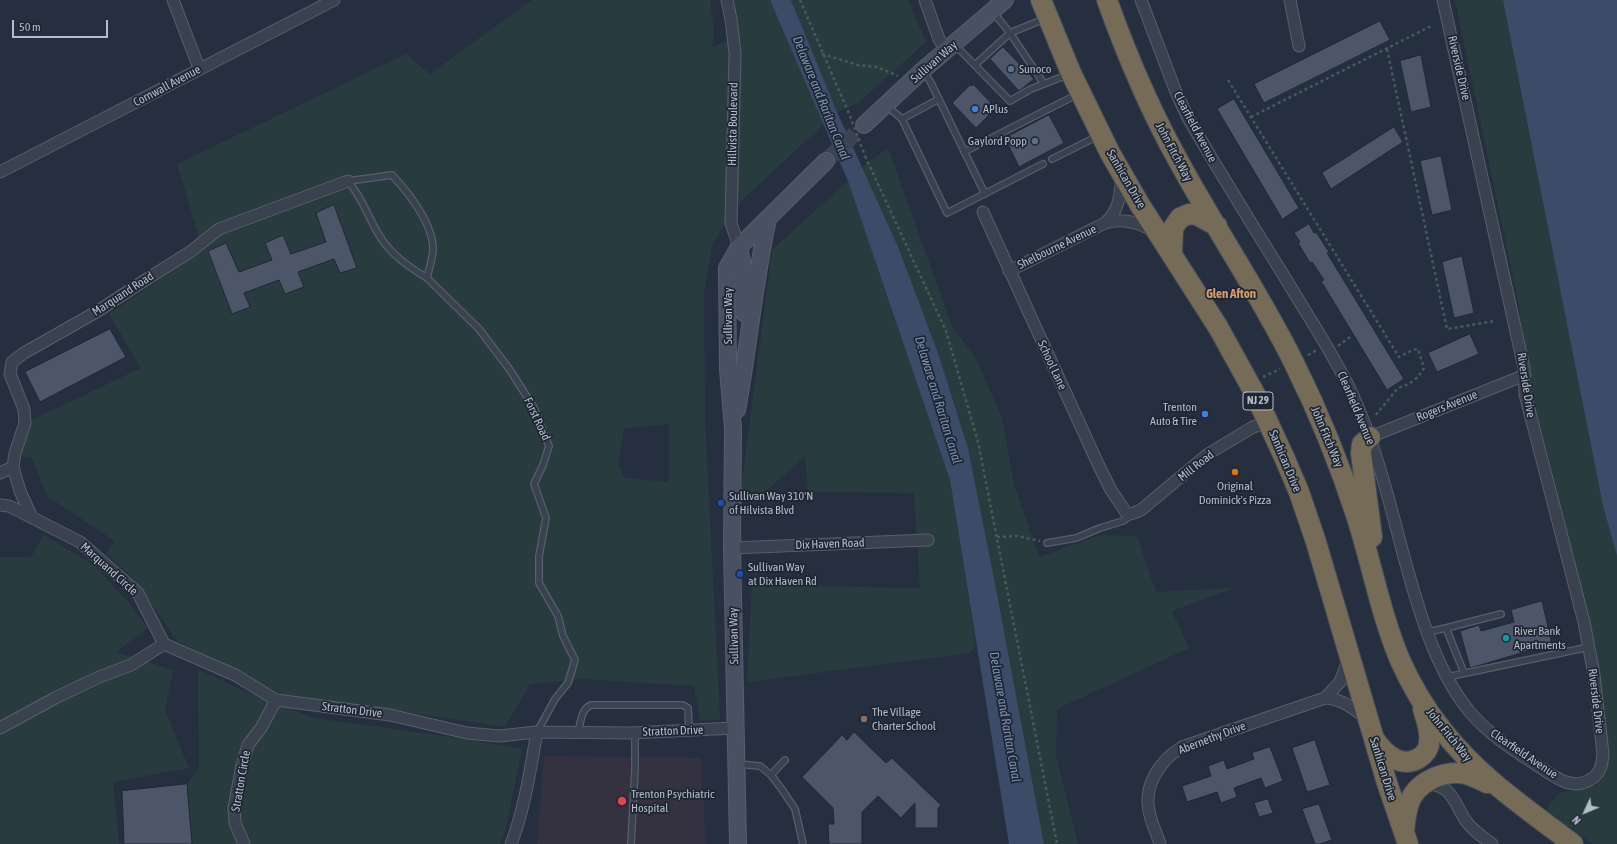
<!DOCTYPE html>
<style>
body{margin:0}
#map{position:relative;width:1617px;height:844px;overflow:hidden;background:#262f3f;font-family:"Asap Condensed",sans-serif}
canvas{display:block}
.north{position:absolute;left:1565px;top:792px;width:40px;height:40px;-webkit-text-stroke:3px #1e2634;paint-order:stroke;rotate:226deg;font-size:11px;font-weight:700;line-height:16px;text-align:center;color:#b6bdca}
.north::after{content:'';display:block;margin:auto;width:14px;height:18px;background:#b6bdca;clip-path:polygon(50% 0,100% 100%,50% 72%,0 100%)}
.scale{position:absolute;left:12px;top:20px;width:96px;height:18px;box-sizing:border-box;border:2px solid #b6bdca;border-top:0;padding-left:5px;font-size:12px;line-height:14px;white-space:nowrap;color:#b6bdca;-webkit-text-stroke:3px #1e2634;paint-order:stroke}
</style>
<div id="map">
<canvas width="1617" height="844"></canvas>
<div class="north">N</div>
<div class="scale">50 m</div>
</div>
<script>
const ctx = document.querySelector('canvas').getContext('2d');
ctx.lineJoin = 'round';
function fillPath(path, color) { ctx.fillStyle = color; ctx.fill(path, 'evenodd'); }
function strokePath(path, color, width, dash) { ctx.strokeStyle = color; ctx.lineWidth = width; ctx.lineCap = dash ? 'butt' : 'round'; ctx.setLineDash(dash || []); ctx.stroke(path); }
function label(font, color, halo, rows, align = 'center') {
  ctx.font = font + ' "Asap Condensed",sans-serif'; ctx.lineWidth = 3.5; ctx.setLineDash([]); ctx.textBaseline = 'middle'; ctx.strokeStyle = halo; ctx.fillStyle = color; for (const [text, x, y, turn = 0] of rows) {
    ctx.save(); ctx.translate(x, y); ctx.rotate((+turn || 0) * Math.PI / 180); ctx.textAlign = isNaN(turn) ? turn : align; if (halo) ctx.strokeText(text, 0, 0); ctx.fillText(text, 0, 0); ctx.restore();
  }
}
fillPath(new Path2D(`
 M544,756L701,758L706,844H537Z`), '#343140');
fillPath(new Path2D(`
 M532,0H710L714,32L712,47L733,38L720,0H770L824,124L740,202L713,242L704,293L705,421L720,720H700L694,686L584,679L530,684L505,727L393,710L285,696L177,641L135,580L106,553L115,541L47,496L32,458L21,456L30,421L141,368L109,314L203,251L177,164L406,54L430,74ZM334,205L357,267L340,273L334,259L298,272L304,287L285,294L279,280L244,293L249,307L208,251L226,243L239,272L272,260L265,243L283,235L291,254L326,242ZM669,424V482L624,478L618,464L624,428Z
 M791,0H908L926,42L858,103L837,112Z
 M1455,0H1503L1603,506L1617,556V844H1593L1546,810L1559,793L1597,785L1608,749L1600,684L1550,461L1530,390L1519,306Z
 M888,148L952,326L975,357L1002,418L1014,484L1039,557L1101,535L1137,536L1156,592L1234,588L1172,611L1189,648L1057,709L1056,755L1078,844H1044L994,578L968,448L939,356L862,167Z
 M848,181L950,480L976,645L970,653L747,682L752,585L920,588L914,493L808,492L805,456L764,493L740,497L772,250Z
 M44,535L95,566L130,604L148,628L116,652L173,670L165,710L189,768L113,782L119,844H0V557H31Z
 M198,669L239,689L314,718L451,737L522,749L506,827L500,844H192L187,784L199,769Z`), '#283c40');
fillPath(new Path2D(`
 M770,0H791L837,112L898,247L939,356L968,448L994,578L1044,844H1009L950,480L848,181Z
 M1503,0H1617V556L1603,506Z`), '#3c4c68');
const building = new Path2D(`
 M1380,21L1390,40L1264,103L1254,84Z
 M1003,47L1034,79L1019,91L990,59Z
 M1421,55L1431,107L1411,112L1400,61Z
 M974,85L994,106L993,111L976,128L952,103L969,86Z
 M1234,99L1299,208L1281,220V217L1217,109Z
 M1049,115L1064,143L1019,167L1005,138Z
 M1394,127L1403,142L1331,189L1322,173Z
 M1441,156L1452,210L1432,215L1420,161Z
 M334,205L357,268L340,273L334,259L298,272L304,287L285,294L279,280L244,293L250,307L232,314L208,251L226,243L239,272L272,260L265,243L283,235L291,254L326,242L316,213Z
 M1309,224L1314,233L1316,232L1329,252L1327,253L1404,379L1387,390L1321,281L1324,280L1312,262L1310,263L1298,243L1300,242L1294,233Z
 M1462,256L1474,313L1454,318L1442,262Z
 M110,329L126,357L40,402L25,372Z
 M1470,334L1479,354L1437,372L1428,353Z
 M1542,601L1552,644L1470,668L1460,631L1479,625L1481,631L1514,622L1511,610Z
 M854,732L886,763L892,758L941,805L938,808V828H915V803L901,818L878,796L862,812V844H829L828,824H834L833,808L802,777L842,735L847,740Z
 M1315,740L1330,785L1307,792L1292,748Z
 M1270,747L1283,781L1265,788L1261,778L1234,788L1237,797L1221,803L1217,792L1187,802L1182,786L1211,776L1208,766L1224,760L1227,769L1254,759L1252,753Z
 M187,784L192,844H124L122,791Z
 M1268,799L1273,813L1259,817L1254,803Z
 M1319,804L1332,840L1320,844H1315L1302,809Z`);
fillPath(building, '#4c5668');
strokePath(building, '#202836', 1);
strokePath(new Path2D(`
 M826,161L864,125`), '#3c4454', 16, [16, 8]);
const lane = new Path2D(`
 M993,12L1010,33L1044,19
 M954,44L1010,101L1031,89L1067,75
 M975,65L1010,33L1044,84
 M923,71L930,81L985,194
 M939,99L902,119L947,213L1043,164
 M887,106L902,119
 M964,152L1078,94
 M1052,159L1098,136
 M348,181L392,175C409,193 434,225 433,251C432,260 429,269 427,278L479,329L510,370L534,408L549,446L543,465L534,484L546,518L539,556V583L558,616L563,636L575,660L568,683L555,699L537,732
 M348,181C362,197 368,217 379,235C390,254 409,267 427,278
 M1047,543L1076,538L1100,528L1123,521L1131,515
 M1427,632L1446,628
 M1464,673L1446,628L1501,614
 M1447,677L1589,647
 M578,732C581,722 581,709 591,705H683L688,708L689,730
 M738,764L760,766L771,775L783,791L795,809L803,844
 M771,775L785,760
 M631,844L635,769V733`);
const street = new Path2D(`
 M173,0L199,68
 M727,0L731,19L735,53L731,223L739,247
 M925,0L939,39L946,50
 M1141,0L1176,92L1188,118C1219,171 1251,223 1284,276C1306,313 1331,350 1350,389C1375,442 1389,500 1404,557C1418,608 1435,669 1469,711C1488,734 1513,750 1538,766C1553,776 1573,792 1591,779C1601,773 1602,764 1603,754L1594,675L1584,622L1525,394L1524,368L1443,0
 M1290,0L1299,46
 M0,172L334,0
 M983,212L1099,466L1111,490L1127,514H1131L1141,510L1208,454L1253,427L1268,422
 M1105,223C1120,210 1120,194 1122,176
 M1009,271L1105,223C1121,218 1139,222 1153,231
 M1370,437L1525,375
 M13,467L20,491L32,518
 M0,473L13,467L15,453L25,423L24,409L10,374L12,362L24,353L98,311L139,284L190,252L219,229L348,181
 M0,505L9,506L80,542L138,593L164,644
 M732,548L928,540
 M1325,698C1342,699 1353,708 1366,718
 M0,728L57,697L99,677L131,665L164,644L235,675L276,700L390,715L467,733L499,736L537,732L631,733L735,728
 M1424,784C1453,784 1453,802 1466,821C1473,831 1483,837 1492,844
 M244,844L235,823L234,808L242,765L248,745L261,728L276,700
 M511,844C525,808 530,770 537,732
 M1160,844C1157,834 1152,825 1150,815C1142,787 1159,761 1182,747L1325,698L1340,682L1349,658`);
const secondary = new Path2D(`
 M864,125L923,70L1005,0
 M739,247L743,268L744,313
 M737,410C749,346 754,282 768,219
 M738,844L732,548L733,429L728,369L727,268L739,247L826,161`);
const highway = new Path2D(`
 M1041,0L1071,73L1110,153L1140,205L1218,327L1255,394L1285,459L1299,492L1316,542L1387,783L1408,844
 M1107,0C1127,56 1150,110 1179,162C1216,230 1260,294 1294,363C1319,413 1340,465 1357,518C1372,565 1381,615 1400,660C1411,685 1426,710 1443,731C1479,777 1527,809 1573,844
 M1172,253L1173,228L1180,218L1189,214L1197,215L1217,226
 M1370,437L1362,444L1361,453L1372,537
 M1375,740C1385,754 1401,769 1419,758C1424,755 1429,749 1429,743C1431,732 1426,719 1423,709
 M1404,831C1405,821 1406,812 1409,803C1416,783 1440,772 1460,773C1470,774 1479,779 1487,783`);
strokePath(lane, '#575f6d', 8);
strokePath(street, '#575f6d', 13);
strokePath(secondary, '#575f6d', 18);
strokePath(highway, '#444c5a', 22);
strokePath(new Path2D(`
 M800,0L850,116
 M1387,49L1447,329L1495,321
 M822,54L858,65L877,67L898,76
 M1228,80L1399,357L1413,350L1418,349L1424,368L1418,377L1409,384L1398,388L1374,417
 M1251,117L1433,25
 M865,156L946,331L978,442L1057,844
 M1338,346L1350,337
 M1308,355L1317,350
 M1263,377L1280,369
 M997,537L1017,536L1040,541`), '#46595d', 2.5, [3, 3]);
strokePath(lane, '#3a414f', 5.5);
strokePath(street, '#3a414f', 11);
strokePath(secondary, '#485062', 16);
strokePath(highway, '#756b57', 20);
strokePath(new Path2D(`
 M850,116L865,156`), '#46595d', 2.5, [3, 3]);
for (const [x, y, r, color] of [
 [1011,69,4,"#5c6f8a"],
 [975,109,4,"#3f7fe0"],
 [1035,141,4,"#5c6f8a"],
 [1205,414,4,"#3f7fe0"],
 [1235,472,4,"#e8710a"],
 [721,503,4,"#1a4fb4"],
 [740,574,4,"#1a4fb4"],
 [1506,638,4,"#0f9aa8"],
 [864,719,4,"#8d6e63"],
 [622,801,5,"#e0444e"]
]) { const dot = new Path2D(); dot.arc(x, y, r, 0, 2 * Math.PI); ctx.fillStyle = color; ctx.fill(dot); strokePath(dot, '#1e2634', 1.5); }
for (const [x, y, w] of [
 [1258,401,30]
]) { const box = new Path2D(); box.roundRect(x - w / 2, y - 9, w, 18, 3); ctx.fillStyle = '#1e2634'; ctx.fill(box); strokePath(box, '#b6bdca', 1); }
label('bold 11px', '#b6bdca', null, [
 ["NJ 29",1258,401]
]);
label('12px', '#b6bdca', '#1e2634', [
 ["Sullivan Way",934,62,-41],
 ["Riverside Drive",1459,68,77],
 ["Cornwall Avenue",167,86,-28],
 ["Hillvista Boulevard",733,124,-89],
 ["Clearfield Avenue",1195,127,62],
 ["John Fitch Way",1174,152,62],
 ["Sanhican Drive",1126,179,60],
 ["Shelbourne Avenue",1057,247,-26],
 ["Marquand Road",123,294,-33],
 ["Sullivan Way",728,316,-90],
 ["School Lane",1052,365,65],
 ["Riverside Drive",1526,385,81],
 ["Rogers Avenue",1447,406,-22],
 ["Clearfield Avenue",1356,408,67],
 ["Forst Road",537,419,65],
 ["John Fitch Way",1327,437,67],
 ["Sanhican Drive",1285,461,67],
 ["Mill Road",1196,466,-38],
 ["Dix Haven Road",830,544,-2],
 ["Marquand Circle",109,569,42],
 ["Sullivan Way",734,636,-91],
 ["Riverside Drive",1596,701,83],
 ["Stratton Drive",352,710,7],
 ["Stratton Drive",673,731,-2],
 ["John Fitch Way",1449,735,51],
 ["Abernethy Drive",1212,738,-21],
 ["Clearfield Avenue",1524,754,34],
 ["Sanhican Drive",1383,769,73],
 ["Stratton Circle",241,781,-80]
]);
label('12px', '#b6bdca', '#1e2634', [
 ["Sunoco",1019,69],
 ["APlus",983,109],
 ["Gaylord Popp",1027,141,"right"],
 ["Trenton",1197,407,"right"],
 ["Auto & Tire",1197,421,"right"],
 ["Original",1235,486,"center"],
 ["Dominick's Pizza",1235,500,"center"],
 ["Sullivan Way 310'N",729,496],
 ["of Hilvista Blvd",729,510],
 ["Sullivan Way",748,567],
 ["at Dix Haven Rd",748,581],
 ["River Bank",1514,631],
 ["Apartments",1514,645],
 ["The Village",872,712],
 ["Charter School",872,726],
 ["Trenton Psychiatric",631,794],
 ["Hospital",631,808]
], 'left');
label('italic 13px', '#7e91b1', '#1e2634', [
 ["Delaware and Raritan Canal",821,98,68],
 ["Delaware and Raritan Canal",938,400,73],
 ["Delaware and Raritan Canal",1005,717,80]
]);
label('bold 13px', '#d39c68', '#1e2634', [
 ["Glen Afton",1231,294]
]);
</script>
